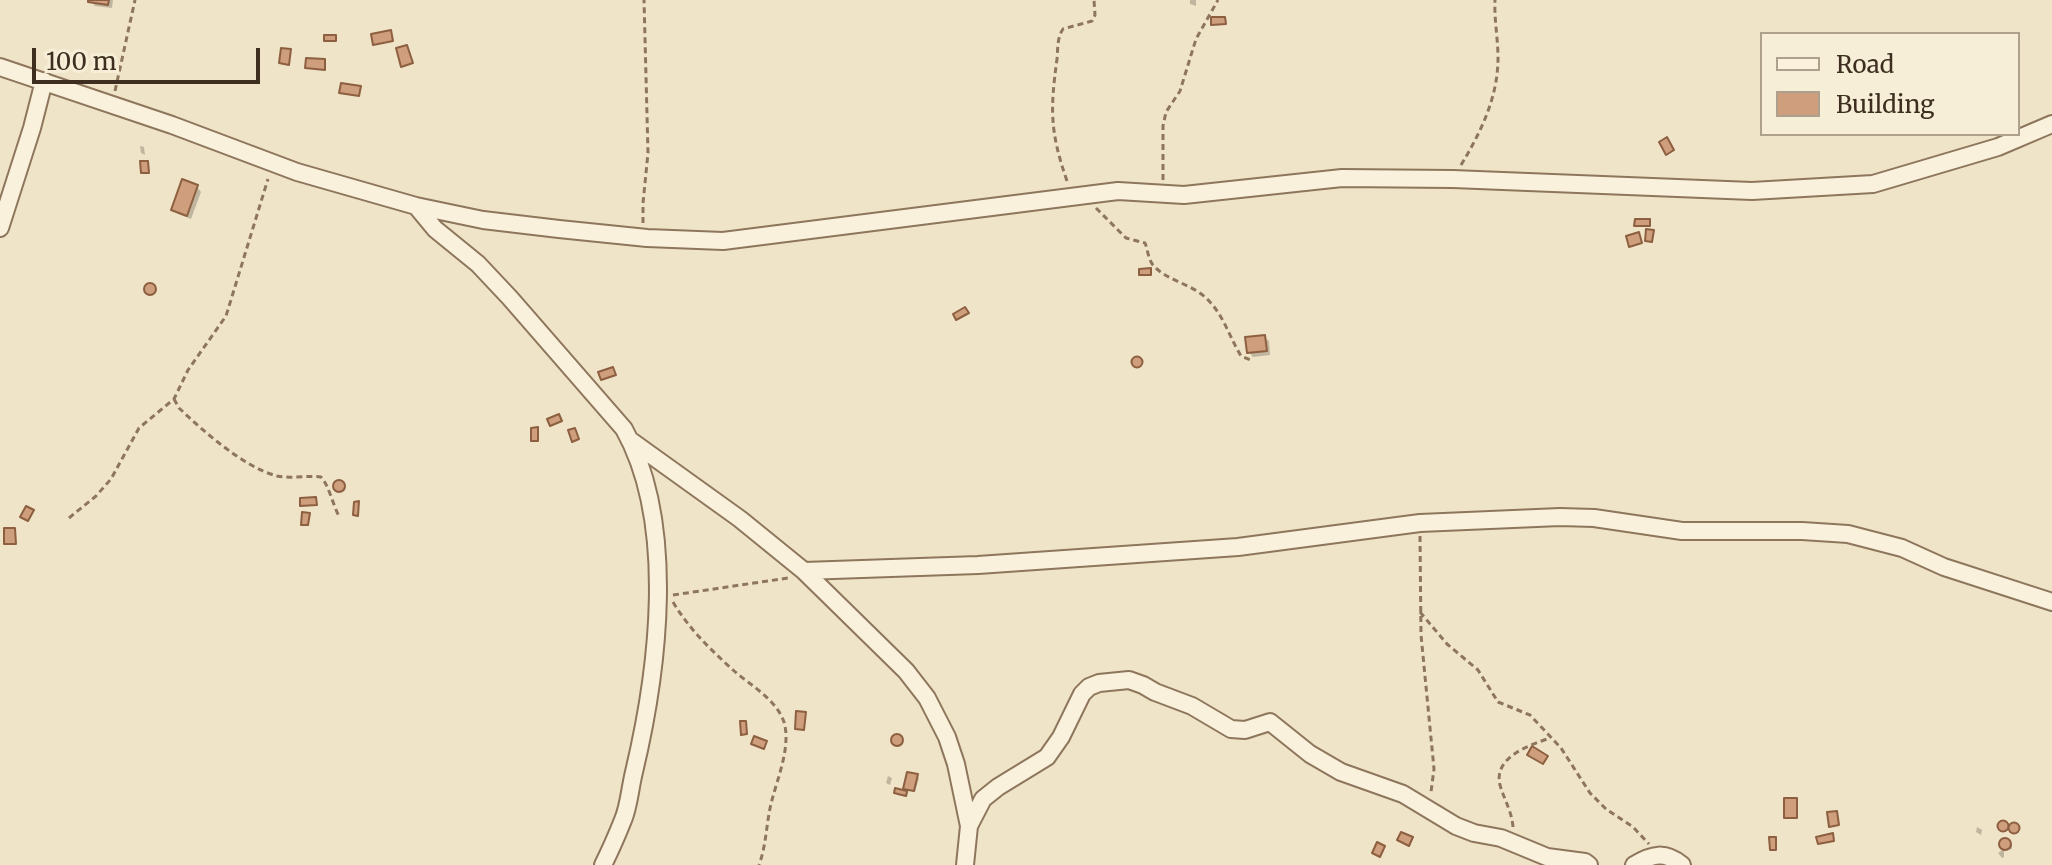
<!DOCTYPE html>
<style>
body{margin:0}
#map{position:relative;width:2052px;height:865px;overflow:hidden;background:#f0e4c8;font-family:Merriweather,serif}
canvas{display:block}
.legend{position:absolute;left:1760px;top:32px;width:260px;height:104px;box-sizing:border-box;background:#f7eed8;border:2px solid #ada18e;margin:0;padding:10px 14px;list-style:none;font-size:24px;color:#3d2e20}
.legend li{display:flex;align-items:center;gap:16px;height:40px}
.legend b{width:40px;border:2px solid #ada18e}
.scale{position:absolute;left:32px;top:48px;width:228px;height:36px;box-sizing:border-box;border:4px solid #3d2e20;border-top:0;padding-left:10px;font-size:24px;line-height:28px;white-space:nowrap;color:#3d2e20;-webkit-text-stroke:6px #f7eed8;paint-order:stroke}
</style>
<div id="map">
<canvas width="2052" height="865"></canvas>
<ul class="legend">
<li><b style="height:10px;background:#faf1dc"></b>Road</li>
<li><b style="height:22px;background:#cf9f7d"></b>Building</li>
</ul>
<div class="scale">100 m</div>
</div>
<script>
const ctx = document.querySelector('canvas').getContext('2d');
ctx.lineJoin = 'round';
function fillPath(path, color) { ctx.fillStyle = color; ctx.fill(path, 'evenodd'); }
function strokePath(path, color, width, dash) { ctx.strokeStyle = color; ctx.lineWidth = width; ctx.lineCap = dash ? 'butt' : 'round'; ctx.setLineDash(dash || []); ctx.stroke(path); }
fillPath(new Path2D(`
 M90,0H113L112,8L95,6Z
 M1190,0H1196V6L1190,4Z
 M140,146L144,147L145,155L141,153Z
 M197,187L201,192L191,219L178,214L173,209Z
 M146 290a5 5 0 1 1 10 0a5 5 0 1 1-10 0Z
 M1264,337L1269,341L1270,355L1253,357L1249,352Z
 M1138,359L1143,364L1139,368L1134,361Z
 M342,483L345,491L339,492L336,484Z
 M893 742a5 5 0 1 1 10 0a5 5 0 1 1-10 0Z
 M909,774L919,778L915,792L909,790L907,797L898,795L896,793L904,792Z
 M888,776L892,778L890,785L886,783Z
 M2002,823L2008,827L2015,825L2019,833L2011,829L2005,832Z
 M1977,827L1982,830L1981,835L1976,832Z
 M2007,840L2012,844V849L2004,851V857L2002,858L1998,853L2002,850L2003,841Z`), '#0003');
const building = new Path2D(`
 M88,0H109L108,5L88,2Z
 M1211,17H1225L1226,24L1211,25Z
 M391,30L393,41L373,45L371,34Z
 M324,35H336V41H324Z
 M407,45L413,63L401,67L396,48Z
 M281,48L291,49L289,65L279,63Z
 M306,58L325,59V70L305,68Z
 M341,83L361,86L359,96L339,93Z
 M1667,137L1674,150L1666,155L1659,142Z
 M140,161H148L149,173H141Z
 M182,179L198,185L187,216L171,210Z
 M1635,219H1650V226H1634Z
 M1646,229L1654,230L1652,242L1645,241Z
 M1639,232L1642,243L1629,247L1626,236Z
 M1151,268V275H1139V269Z
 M144 289a6 6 0 1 1 12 0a6 6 0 1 1-12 0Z
 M965,307L969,313L956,320L953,314Z
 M1265,335L1267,351L1247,353L1245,337Z
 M1131.5 362a5.5 5.5 0 1 1 11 0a5.5 5.5 0 1 1-11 0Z
 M613,367L616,375L601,380L598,372Z
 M559,414L562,421L550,426L547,419Z
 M538,427V441H531V428Z
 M575,428L579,439L572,442L568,430Z
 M333 486a6 6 0 1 1 12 0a6 6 0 1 1-12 0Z
 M316,497L317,505L300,506V498Z
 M359,501L358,516L353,515L354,502Z
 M26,506L34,510L28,521L20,517Z
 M302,512L310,513L308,525H301Z
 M4,528H15L16,544H4Z
 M796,711L806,712L804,730L795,729Z
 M740,721H746L747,734L741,735Z
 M891 740a6 6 0 1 1 12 0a6 6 0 1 1-12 0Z
 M754,736L767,741L764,749L751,744Z
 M1532,746L1548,756L1543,764L1527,755Z
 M907,772L918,774L914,791L903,789Z
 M895,788L907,791L906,796L894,793Z
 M1784,798H1797V818H1784Z
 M1837,811L1839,825L1829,827L1827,812Z
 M1997.5 826a5.5 5.5 0 1 1 11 0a5.5 5.5 0 1 1-11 0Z
 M2008.5 828a5.5 5.5 0 1 1 11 0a5.5 5.5 0 1 1-11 0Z
 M1401,832L1413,837L1409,846L1397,840Z
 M1833,833L1834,841L1818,844L1816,837Z
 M1769,837H1776V850H1770Z
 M1999 844a6 6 0 1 1 12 0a6 6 0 1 1-12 0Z
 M1377,842L1385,846L1380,857L1372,853Z`);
fillPath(building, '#cf9f7d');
strokePath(building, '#8d5f41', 2);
const minor = new Path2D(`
 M0,67L172,125L297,172L416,206L483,220L559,229L647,238L723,241L1118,191L1184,195L1342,178L1453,179L1752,191L1873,184L1998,147L2052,124
 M416,206L435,229L478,264L510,298L624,429C677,524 658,671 634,772C630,788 629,806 623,820C617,835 610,851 603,865
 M0,228L32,128L44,81
 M630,440L740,519L804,571L906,671L927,698L947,737L956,764L969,826L965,865
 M804,571L978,565L1238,547L1420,523L1560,517L1594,518L1682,531H1802L1848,534L1902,548L1944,567L2052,602
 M969,826L983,799L998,787L1047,757L1061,737L1082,694L1089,687L1099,683L1129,680L1143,685L1155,692L1192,706L1231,729L1245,730L1270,722L1310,754L1341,772L1403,794L1456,826L1474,833L1501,838L1547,857L1585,862L1589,865
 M1634,865C1652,854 1665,851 1682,865`);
strokePath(minor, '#8d765c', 20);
strokePath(new Path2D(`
 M115,91L135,0
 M1461,165C1481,132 1498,97 1498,58C1498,38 1494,19 1495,0
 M1163,180V126L1166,112L1180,91L1196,39L1218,0
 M1067,181C1050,132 1050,110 1057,59C1058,48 1057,38 1063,29L1092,21L1095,15L1094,0
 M1096,208L1126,238L1145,243C1148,250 1148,259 1153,265C1166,281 1195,284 1210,302C1224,317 1230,338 1241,356L1253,361
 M643,223V203L648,153L644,0
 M174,399L179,408C203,431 245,468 277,476C292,479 307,475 321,477C329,485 333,506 340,518
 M69,518L96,496L111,479L139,428L174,399L188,370L226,316L268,179
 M1420,536L1421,635L1434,769L1431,792
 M673,595L788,578
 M673,602C689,629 710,649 733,670C750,685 776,699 784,722C791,746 778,777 772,800C766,822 767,843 759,865
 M1420,612L1447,644L1478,670L1498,702L1530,715L1561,748L1590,793L1606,809L1633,827L1649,844
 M1513,827C1512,812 1504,799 1500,785C1493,757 1530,745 1550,738`), '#8d765c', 3, [6, 4]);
strokePath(minor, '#faf1dc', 16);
</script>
